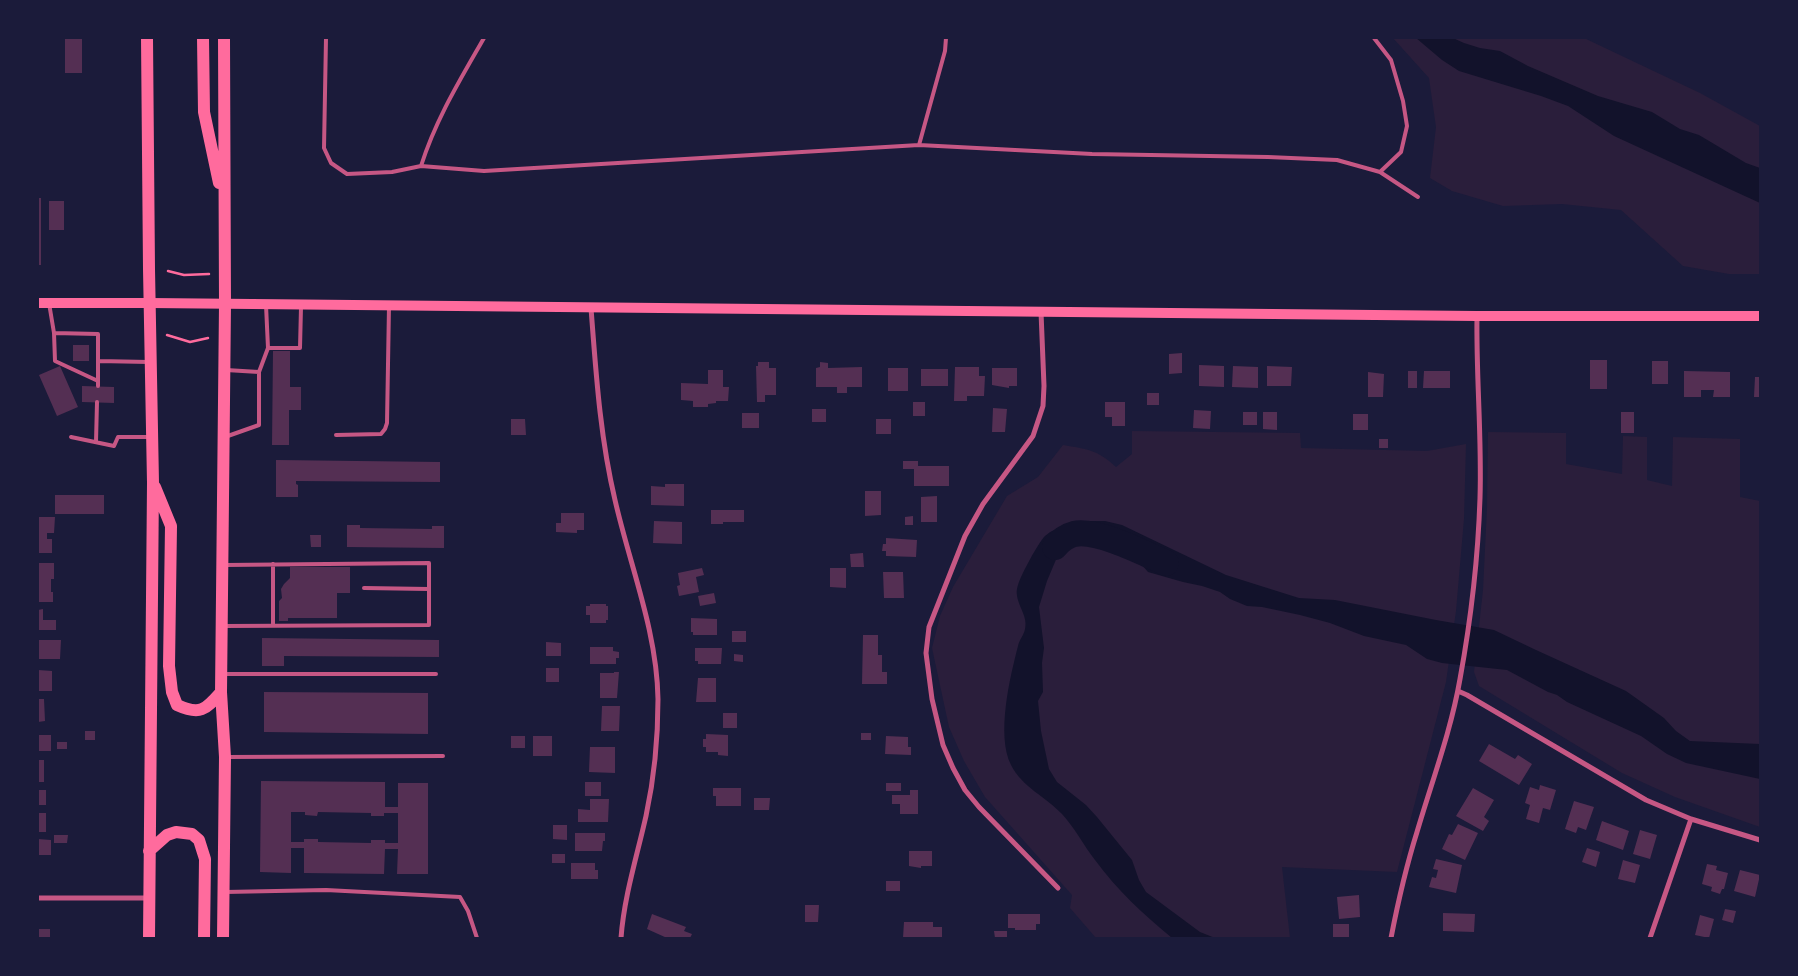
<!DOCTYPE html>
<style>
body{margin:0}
#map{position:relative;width:1798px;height:976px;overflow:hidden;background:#1b1b3a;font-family:Overpass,sans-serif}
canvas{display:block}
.frame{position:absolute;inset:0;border:39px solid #1b1b3a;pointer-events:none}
</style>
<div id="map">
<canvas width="1798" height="976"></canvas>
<div class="frame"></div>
</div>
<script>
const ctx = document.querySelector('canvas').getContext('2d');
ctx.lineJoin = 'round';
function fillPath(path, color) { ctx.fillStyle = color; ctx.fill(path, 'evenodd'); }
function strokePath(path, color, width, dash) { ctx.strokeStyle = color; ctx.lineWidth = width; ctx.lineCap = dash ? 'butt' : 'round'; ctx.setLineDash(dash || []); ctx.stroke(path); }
fillPath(new Path2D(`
 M1393,38H1584L1700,93L1760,126V274H1729L1683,266L1621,210L1562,204L1503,206L1452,191L1430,178L1436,127L1429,78Z
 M1132,431L1300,433L1301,448L1427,451L1466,444L1464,519L1456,611L1446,682L1397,872L1282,867L1290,938H1096L1070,908L1072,895L985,797L964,761L949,727L932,648L940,616L953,587L1007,496L1038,477L1063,445C1087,449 1098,450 1116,467L1132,454Z
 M1488,432L1566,433V464L1622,474L1623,436L1647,437V480L1672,486L1673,437L1740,439V497L1760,501V827L1675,797L1622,773L1479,686L1474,672L1483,590L1487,508Z`), '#2a1e3b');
fillPath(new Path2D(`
 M1416,38H1453L1464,43L1480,48L1500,51L1528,66L1598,96L1652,112L1680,129L1699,135L1746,163L1760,168V203L1614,136L1568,106L1541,96L1459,71L1442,60Z
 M1092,521H1105L1122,525L1226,575L1299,598L1335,600L1436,620L1494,630L1536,650L1626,691L1664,718L1676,731L1690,741L1760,744V779L1686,763L1667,754L1641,736L1567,702L1557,695L1548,692L1507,670L1442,663L1427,659L1406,645L1364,636L1330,623L1300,615L1262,607L1247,606L1230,599L1220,592L1202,586L1183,582L1148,572L1140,563L1137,552L1128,540L1113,532L1096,531L1071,538L1063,543L1047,581L1039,607L1044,648L1042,663L1043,692L1038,701L1041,731L1049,769L1057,782L1086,805L1097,817L1132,860L1139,880L1146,892L1200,932L1215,938H1172C1143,914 1118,891 1095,860C1084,846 1075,828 1062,814C1046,797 1022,787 1011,765C996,735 1010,677 1018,646C1019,640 1024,635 1025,629C1029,614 1012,601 1018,585C1021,575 1038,543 1045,536C1057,525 1076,524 1092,521Z`), '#12122b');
strokePath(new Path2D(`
 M1055,547C1060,541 1066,536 1074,534C1097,529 1144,553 1166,563`), '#12122b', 26);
fillPath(new Path2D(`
 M65,38H82V73H65Z
 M38,198H41V265H38Z
 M49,201H64V230H49Z
 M73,345H89V361H73Z
 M273,351H290V387H301V410H289V445H272Z
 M1182,353V373L1169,374V354Z
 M1590,360H1607V389H1590Z
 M1652,361H1668V384H1652Z
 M758,362H769V368H776V395H765V402H757L756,366H758Z
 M820,362L828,363V368L862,367V387H847V393H837V387H816V368L820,367Z
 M1199,365L1224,366V387L1199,386Z
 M60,366L78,407L57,416L39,375Z
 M1233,366L1258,367V388L1232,387Z
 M1267,366L1292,367L1291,386H1267Z
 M955,367H979V376H985L984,396H967V401H954Z
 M888,368H908V391H888Z
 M992,368H1017V386H1009V388L992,385Z
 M921,369H948V386H921Z
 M708,370H723V387H729L728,401H716V403L708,404V407H693V401L681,400V383L708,384Z
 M1408,371H1417V388H1408Z
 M1424,371H1450V388H1423Z
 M1684,371L1730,372V397H1713L1714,390H1701V397H1684Z
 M1368,372L1384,374L1383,397H1368Z
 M1755,377H1760V397H1754Z
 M82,386L114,387V403L82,402Z
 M1147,393H1159V405H1147Z
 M913,402H925V416H913Z
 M1105,402H1125V426H1112V417H1105Z
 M993,408L1007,409L1005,432H992Z
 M812,409H826V422H812Z
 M1194,410L1211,411L1210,429L1193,428Z
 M1243,412H1257V425H1243Z
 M1263,412H1277V430L1263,429Z
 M1621,412H1634V433H1621Z
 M742,413H759V428H742Z
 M1353,414H1368V430H1353Z
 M511,419H525L526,435H511Z
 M876,419H891V434H876Z
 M1379,439H1388V448H1379Z
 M276,460L440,462V482L296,481V484L298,485V497H276Z
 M903,461H918V466H949V486H914V469H903Z
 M665,484H684V506L651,505V486L665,487Z
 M865,491H881V515L865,516Z
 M55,495H104V514H55Z
 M937,496V522H921V497Z
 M711,510H744V522H723V524H711Z
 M561,513H584V530H577V533L556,532V523H561Z
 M913,516V525H905V517Z
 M38,517H55L54,533H47V539H52V553H38Z
 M654,521L682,522V544L653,543Z
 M347,525H360V528L432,529V526H444V548L347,547Z
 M310,535H321V547H311Z
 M886,538L917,540L916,557L886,556V551H882L883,544H886Z
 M863,553L864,567H851L850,554Z
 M38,563H54V579H51V592H53V602H38Z
 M290,567H350V593H337V618H288V621H279V601L282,598L281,589L284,584L290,578Z
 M702,568L704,575L696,577L699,592L679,596L677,586L680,585L678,573Z
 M830,568H846V588L830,587Z
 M883,572H903L904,598H884Z
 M714,593L716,603L700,606L698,596Z
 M590,604H606V606H608V620H606V623H590V615H586V606H590Z
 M43,609V620H56V630H38V610Z
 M691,618L717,619V635H693V632H691Z
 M732,631H746V642H732Z
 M863,635H878V655H882V672H887V684H862Z
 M262,638L439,640V657L284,656V666H262Z
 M38,640H61L60,659H38Z
 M546,642L561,643V656H546Z
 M590,647H613V651L619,652V658H616V664H590Z
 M695,648H722L721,664H698V661H695Z
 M734,654L743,655V662L734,661Z
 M546,668H559V682H546Z
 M38,670L52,671V691H38Z
 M614,672H619L617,698H600V673H614Z
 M698,678H716V702H696Z
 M264,692L428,693V734L264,732Z
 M38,699H44L45,721L38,722Z
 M602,706H620L619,731H601Z
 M723,713H737V728H723Z
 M85,731H95V740H85Z
 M861,733H871V740H861Z
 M706,734L728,735V756L718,755V752H706V747H703V739H706Z
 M38,735H51V751H38Z
 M511,736H525V748H511Z
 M533,736H552V756H533Z
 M886,736L908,737V747H911V755L885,754Z
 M57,742H67V749H57Z
 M1489,744L1515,759L1518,755L1532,764L1519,785L1479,761Z
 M590,747H615V773L589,772Z
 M38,760H44V782H38Z
 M261,781L385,782V807H398V783H428V874H397L398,849H385L384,874L304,873V848H291V873L260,872ZM291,812H305V815L317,816L318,812L371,813V816H384V813H398V843H385V840H371V843L318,842V839H304V842H291Z
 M585,782H601V796H585Z
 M886,783H901V791H886Z
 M1540,785L1556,790L1550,810L1543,808L1539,823L1526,819L1530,805L1525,803L1530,787L1539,790Z
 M713,788H741V806H716V796H713Z
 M1473,788L1494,800L1484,817L1489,821L1483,831L1456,816Z
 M38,790H46V805H38Z
 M910,790H918V814H900V804H892V795H910Z
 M754,798H770L769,810H754Z
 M590,799H609L608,822H578V809L590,810Z
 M1574,801L1594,807L1586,830L1578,827L1576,833L1565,829Z
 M38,813H46V832H38Z
 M1602,821L1629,831L1623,850L1596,840Z
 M1458,824L1478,833L1465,860L1442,849L1449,834L1452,835Z
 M553,825H567V840L553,839Z
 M1640,830L1657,835L1650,859L1633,854Z
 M575,833H605V841H603L602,851H575Z
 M54,835H68L67,843H54Z
 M38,839L51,840V855H38Z
 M1587,848L1600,852L1596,867L1582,862Z
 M909,851H932V866H921V868L909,866Z
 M552,854H565V863H552Z
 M1436,859L1462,865L1456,893L1429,887L1432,877L1436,878L1438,870L1433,869Z
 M1623,860L1640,865L1635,883L1618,879Z
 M571,863H595V870H598V879H571Z
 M1707,864L1717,866L1716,870L1728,873L1724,889H1722L1720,894L1711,891L1712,887L1702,884Z
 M1740,870L1760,875L1755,897L1734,891Z
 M886,881H900V891H886Z
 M1359,895L1360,917L1339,919L1337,897Z
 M805,905H819L818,922H805Z
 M1725,909L1736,911L1733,923L1722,920Z
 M1443,913L1475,914L1474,932L1443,931Z
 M652,914L686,927L684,931L692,934L690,938H667L647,929Z
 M1008,914H1040V924H1036V930H1015V928H1008Z
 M1700,915L1714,919L1709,938L1695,935Z
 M904,922H933V927H942V938H903Z
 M1333,924H1349V938H1333Z
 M38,929H50V938H38Z
 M994,931H1007V938H995Z`), '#542f53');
strokePath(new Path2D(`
 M168,271L184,275L209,274
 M167,335L190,342L208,338`), '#ff6b9d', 2.5);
strokePath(new Path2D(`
 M326,38L324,148L331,163L347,174L392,172L421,166L484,171L919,145L1092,154L1268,157L1337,160L1380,172L1418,197
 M1374,38L1391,60L1403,101L1407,126L1401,152L1380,172
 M919,145L945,51L946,38
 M421,166C436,119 460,80 484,38
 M49,303L54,333L55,361L98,381
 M266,305L268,348H300L301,307
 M54,333L98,334V386
 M98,361L149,362
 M226,370L259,372
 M336,435L381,434L385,429L387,423L389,306
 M71,437L114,446L118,437H149
 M225,437L259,425V372L268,348
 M96,442L97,402
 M273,564V626
 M364,588L429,589
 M224,626L429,625V563L225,565
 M224,674H436
 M227,757L443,756
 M225,892L326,890L460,897L468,911L477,938`), '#c65784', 4);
strokePath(new Path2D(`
 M591,308C596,373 600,437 615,500C630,566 657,631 658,699C658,738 654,779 646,816C637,856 624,897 621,938
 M1041,312L1044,386L1043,406L1033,436L983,504L965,536L929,627L926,653L932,699L943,745L953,768L965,790L979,807L1058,888
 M1458,691L1467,695L1646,800L1691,819L1760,840
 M38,898H149
 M1391,938C1398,902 1406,867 1417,832C1432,781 1451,731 1460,679C1471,619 1478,559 1480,498C1482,437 1476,377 1477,316
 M1650,938L1691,819`), '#c65784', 5);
strokePath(new Path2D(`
 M38,303H150L1477,316H1760`), '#ff6b9d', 10);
strokePath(new Path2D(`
 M147,38L149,269L153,483L149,938
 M203,38L204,112L219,183
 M155,487L171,526L169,666L172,692L177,705C201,716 206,709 221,692
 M149,851L167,835L176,832L192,834L199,840L205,859L204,938
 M223,938L225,757L221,692L225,304L224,38`), '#ff6b9d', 12);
</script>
